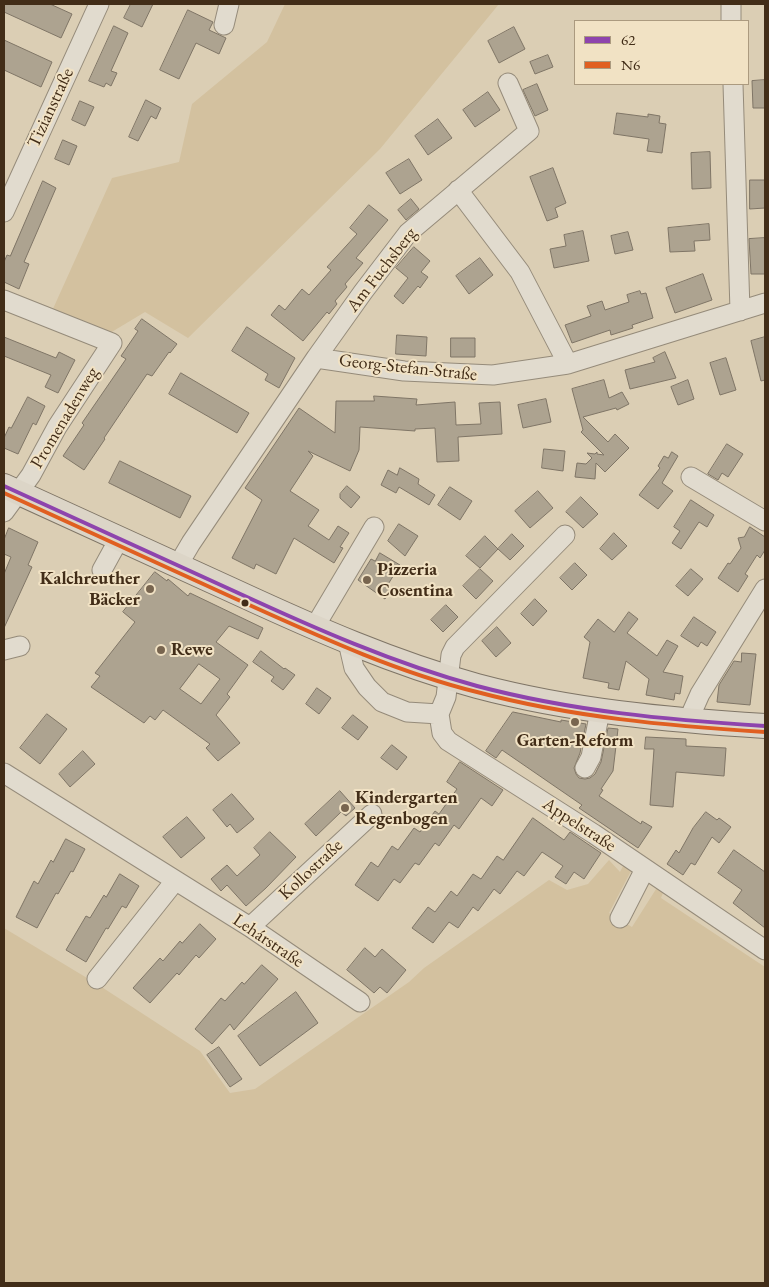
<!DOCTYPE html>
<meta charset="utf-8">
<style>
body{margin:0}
#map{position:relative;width:769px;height:1287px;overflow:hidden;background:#dbceb4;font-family:"EB Garamond",serif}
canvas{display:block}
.frame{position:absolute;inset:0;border:5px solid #422d18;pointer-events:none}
.legend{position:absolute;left:574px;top:20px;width:175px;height:65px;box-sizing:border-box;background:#f1e2c4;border:1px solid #ab9a7f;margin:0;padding:6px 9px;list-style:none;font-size:15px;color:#422d18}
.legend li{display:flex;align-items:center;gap:10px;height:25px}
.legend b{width:25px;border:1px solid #ab9a7f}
</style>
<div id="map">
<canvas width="769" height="1287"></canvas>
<div class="frame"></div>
<ul class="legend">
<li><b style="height:6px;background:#8e44ad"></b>62</li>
<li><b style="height:6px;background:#e05f21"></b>N6</li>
</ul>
</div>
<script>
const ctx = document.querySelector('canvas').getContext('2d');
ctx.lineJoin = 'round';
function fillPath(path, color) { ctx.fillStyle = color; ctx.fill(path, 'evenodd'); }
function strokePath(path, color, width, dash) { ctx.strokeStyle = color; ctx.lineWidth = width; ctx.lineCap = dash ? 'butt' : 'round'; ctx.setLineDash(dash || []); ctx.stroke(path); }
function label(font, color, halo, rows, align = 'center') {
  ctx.font = font + ' "EB Garamond",serif'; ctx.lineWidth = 4; ctx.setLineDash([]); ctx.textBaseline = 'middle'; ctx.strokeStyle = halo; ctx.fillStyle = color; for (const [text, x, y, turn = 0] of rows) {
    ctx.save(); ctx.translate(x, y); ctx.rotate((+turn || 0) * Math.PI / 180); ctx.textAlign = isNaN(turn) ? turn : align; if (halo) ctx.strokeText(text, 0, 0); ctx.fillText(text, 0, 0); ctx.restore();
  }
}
fillPath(new Path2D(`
 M285,4H499L380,149L188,338L145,312L110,333L52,311L112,178L179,162L192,104L267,42Z
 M609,860L620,872L623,866L632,869L609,913L632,927L658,886L664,890L661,898L765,967V1283H4V928L97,984L200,1051L230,1093L255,1089L409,982L424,968L549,880L567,890L588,884Z`), '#d3c19f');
const building = new Path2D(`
 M4,4H50L72,14L61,38L4,12Z
 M131,4H153L142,27L124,18Z
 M188,10L213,22L209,30L226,38L219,54L196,43L179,79L160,70Z
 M114,26L128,33L111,71L117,73L111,86L106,83L104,87L89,81Z
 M514,27L525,49L499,63L488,41Z
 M4,40L52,62L41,87L4,70Z
 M548,55L553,67L535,74L530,62Z
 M765,80V108H753L752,81Z
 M537,84L548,110L535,116L523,90Z
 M488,92L500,110L475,127L463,110Z
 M146,100L161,108L156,119L151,116L138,141L129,137Z
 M80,101L94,107L85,126L72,120Z
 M617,113L648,117V114L660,116L659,123L666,124L662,153L647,151L649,139L614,134Z
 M438,119L452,138L428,155L415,136Z
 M63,140L77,146L69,165L55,159Z
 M710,152L711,188L692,189L691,153Z
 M409,159L422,180L400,194L386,173Z
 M553,168L566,203L555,208L558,217L547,221L530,177Z
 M750,180H765V208L750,209Z
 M43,181L56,188L24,262L29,264L19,289L4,282V262L7,255L10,256Z
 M411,199L419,209L406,220L398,210Z
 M369,205L388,220L356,258L363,263L345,284L347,287L335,301L337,304L329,314L327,312L303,341L271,315L279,305L285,310L302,289L309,295L331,270L327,267L357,234L350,228Z
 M709,224L710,240L694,241L695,251L670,252L668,228Z
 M583,231L589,261L554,268L550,249L566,246L564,235Z
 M628,232L633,250L615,254L611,236Z
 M765,238V274H751L749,239Z
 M414,247L430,261L421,272L428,277L420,288L418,286L403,304L394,296L408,278L396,268Z
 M480,258L493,275L469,294L456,276Z
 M703,274L712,300L675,313L666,288Z
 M640,291L641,294L646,293L653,318L632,325L633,328L611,335L610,330L572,343L565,325L591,316L587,306L602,301L605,310L629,302L627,295Z
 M142,319L177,344L170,353L169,352L152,376L147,374L104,438L105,439L84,470L63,456L84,425L82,423L126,359L121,356L138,331L135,329Z
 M247,327L295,358L279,388L265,380L268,374L232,351Z
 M397,335L427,337L426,356L396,354Z
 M4,337L56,358L59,352L75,360L58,393L45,387L51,375L4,356Z
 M765,337V380L761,381L751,341Z
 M451,338H475V357H451Z
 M665,352L676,378L630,389L625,370L655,362L653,358Z
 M726,358L736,390L720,395L710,363Z
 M181,373L249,413L237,433L169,394Z
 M604,380L609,398L622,392L629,404L617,410L616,408L583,417L608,442L615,434L629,448L605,472L596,463L595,479L575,477L577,463L586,464L592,458L587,453L595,454L597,452V454L604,455L581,432L583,430L572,389Z
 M688,380L694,399L678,405L671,387Z
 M374,396L417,399L416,405L455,402L456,425L481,424L479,403L500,402L502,434L458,437L459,461L437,462L435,428L415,429V431L360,427L359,450L350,471L308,451L313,456L290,491L319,510L308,526L329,540L338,526L349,533L340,547L343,548L334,563L294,538L276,574L256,564L254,569L232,558L262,500L245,488L299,408L335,433L336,401H374Z
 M28,397L45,406L36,425L33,423L18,454L4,448V438L9,427L11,428Z
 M546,399L551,422L523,428L518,405Z
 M727,444L743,454L728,477L722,473L718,480L708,474Z
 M544,449L565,451L563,471L542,468Z
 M672,452L678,456L662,483L673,491L658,509L639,495L660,468L658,466L664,456L668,458Z
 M120,461L191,496L180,518L109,483Z
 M400,468L419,479L418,484L435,495L429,505L399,487L396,493L381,485L388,470L397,475Z
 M347,486L360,497L351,508L340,498V494Z
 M450,487L472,501L460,520L438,505Z
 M538,491L553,508L530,528L515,511Z
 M581,497L598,514L583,528L566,512Z
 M691,500L714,515L707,527L699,522L681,549L672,543L680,531L674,527Z
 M399,524L418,536L405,556L388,541Z
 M750,527L765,537V550L760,558L757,555L745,574L748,576L738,592L718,578L728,563L730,564L741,548L738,538L744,537Z
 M9,528L38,542L28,565L32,567L4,628V574L11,557L4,554V540Z
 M614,533L627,546L612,560L600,549Z
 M512,534L524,546L510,560L498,549Z
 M485,536L498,549L480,568L466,556Z
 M380,553L400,565L387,586L391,589L385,599L358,580L371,559L375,561Z
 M575,563L587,575L572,590L560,578Z
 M480,569L493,581L476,599L463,586Z
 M691,569L703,579L688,596L676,586Z
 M155,572L167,581L168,579L188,596L190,593L263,628L258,639L229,626L216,642L248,665L227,694L230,697L216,715L240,743L218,761L206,748L210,744L163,710L155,720L150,716L144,723L91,687L100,676L95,673L135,622L123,612ZM199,664L220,679L201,704L180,689Z
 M535,599L547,611L533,626L521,614Z
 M446,605L458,617L443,632L431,620Z
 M629,612L638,619L627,633L657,656L667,640L678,646L663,672L683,676L680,694L675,693L674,700L646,695L649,679L626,661L619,690L608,688L609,683L583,678L590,642L584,637L598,619L614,632Z
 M694,617L716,632L707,646L701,642L698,647L681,636Z
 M497,627L511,643L496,657L482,641Z
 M261,651L284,669L285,668L295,675L283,690L271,681L274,677L253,662Z
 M742,653L756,654L750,705L717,702L719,685L734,661L741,662Z
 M317,688L331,698L319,714L306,704Z
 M513,712L561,722V720L586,724L580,753L574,768L576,774L579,778L585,779L590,778L595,774L601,762L608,728L618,729L613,771L601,789L603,790L599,796L641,824L642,821L652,827L638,848L579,808L582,805L502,750L496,758L486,751Z
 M47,714L67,729L40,764L20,748Z
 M353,715L368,727L358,740L342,728Z
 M646,737L686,739V746L726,748L724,776L676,772L673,807L650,805L654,749H645Z
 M392,745L407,757L397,770L381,758Z
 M83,751L95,764L70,787L59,774Z
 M460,762L503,790L492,806L481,798L459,829L454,825L439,846L435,843L419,865L415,863L400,883L394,879L378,901L355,885L371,862L378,867L392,846L398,850L414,828L420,832L435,811L439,814L457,789L447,782Z
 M340,791L355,808L346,816L341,812L316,836L305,824Z
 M232,794L254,819L237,833L230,824L227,827L213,810Z
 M706,812L717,820L719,818L731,827L719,843L712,837L695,865L691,863L683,875L667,864L676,850L679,853L693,828Z
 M187,817L205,838L181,858L163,837Z
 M533,818L564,840L570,832L601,853L584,879L574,872L566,884L555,877L563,866L542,852L524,876L517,871L500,894L494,889L478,911L473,907L458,928L449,922L433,943L412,928L428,907L435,912L451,891L457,896L473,874L481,879L497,856L503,860Z
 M270,832L296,857L266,888L246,906L227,885L221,891L211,879L227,865L237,876L260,855L254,848Z
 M66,839L85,849L73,872L71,871L58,894L56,893L37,928L16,917L34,881L38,884L51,860L53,862Z
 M734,850L765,872V928L733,903L742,890L718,873Z
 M120,874L139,886L126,908L122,906L108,929L106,928L86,962L66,950L86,916L90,918L104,895L106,897Z
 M200,924L216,939L199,958L196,955L179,975L177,973L150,1003L133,988L160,958L163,961L180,941L182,943Z
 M365,948L375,957L382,949L406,970L387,993L380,987L374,993L347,970Z
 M262,965L278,979L234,1030L230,1024L212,1044L195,1029L221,998L225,1001L242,982L244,984Z
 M296,992L318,1023L260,1066L238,1036Z
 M219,1047L242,1079L230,1087L207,1055Z`);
fillPath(building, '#ada390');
strokePath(building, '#7f7566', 1);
const minor = new Path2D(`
 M731,4V21
 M224,25L229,4
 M733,84L740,311
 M458,190L520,272L568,364
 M4,212L99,4
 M4,300L112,343L57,427L31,475L4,512
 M316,358L363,292L408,233L529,131L508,83
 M691,477L765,521
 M565,535L455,647L451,655L446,697L439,714L442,733L448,741L594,834L765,950
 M178,565L191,543L316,358L404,371L493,375L568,364L765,303
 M102,570L119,539
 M314,628L374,527
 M348,642L354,668L367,687L382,702L407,712L439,714
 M4,650L20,646
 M688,721L700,694L765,589
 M585,768L591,757L600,711
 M4,773L250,927L360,1002
 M620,918L645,869
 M250,927L372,814
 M97,979L175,881`);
const major = new Path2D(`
 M4,486C81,521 158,557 236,592C314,628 393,663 477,686C571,711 668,720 765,726`);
strokePath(minor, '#958b7a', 21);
strokePath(major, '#7f7566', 26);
strokePath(minor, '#e1dbce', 19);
strokePath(major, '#dcd5c7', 24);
strokePath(new Path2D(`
 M4,486C81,521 159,557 236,592C314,628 393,663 477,686C571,711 668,720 765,726`), '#8e44ad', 4);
strokePath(new Path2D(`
 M4,493C81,528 158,563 236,599C314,634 393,671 477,692C571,717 668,726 765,732`), '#e05f21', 4);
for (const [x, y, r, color] of [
 [367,580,5,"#78654f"],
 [150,589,5,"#78654f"],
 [245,603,4.5,"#422d18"],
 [161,650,5,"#78654f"],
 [575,722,5,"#78654f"],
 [345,808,5,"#78654f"]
]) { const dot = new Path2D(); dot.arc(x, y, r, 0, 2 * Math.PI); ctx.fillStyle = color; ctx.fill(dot); strokePath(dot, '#f1e2c4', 2); }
label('18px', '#422d18', '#f1e2c4', [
 ["Tizianstraße",51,108,-65],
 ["Am Fuchsberg",382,270,-52],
 ["Georg-Stefan-Straße",408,368,6],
 ["Promenadenweg",65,418,-59],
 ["Appelstraße",579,825,33],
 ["Kollostraße",311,870,-43],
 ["Lehárstraße",268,941,34]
]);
label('bold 18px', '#422d18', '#f1e2c4', [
 ["Pizzeria",377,570],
 ["Cosentina",377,591],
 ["Kalchreuther",140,579,"right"],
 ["Bäcker",140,600,"right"],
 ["Rewe",171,650],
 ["Garten-Reform",575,741,"center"],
 ["Kindergarten",355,798],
 ["Regenbogen",355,819]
], 'left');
</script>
